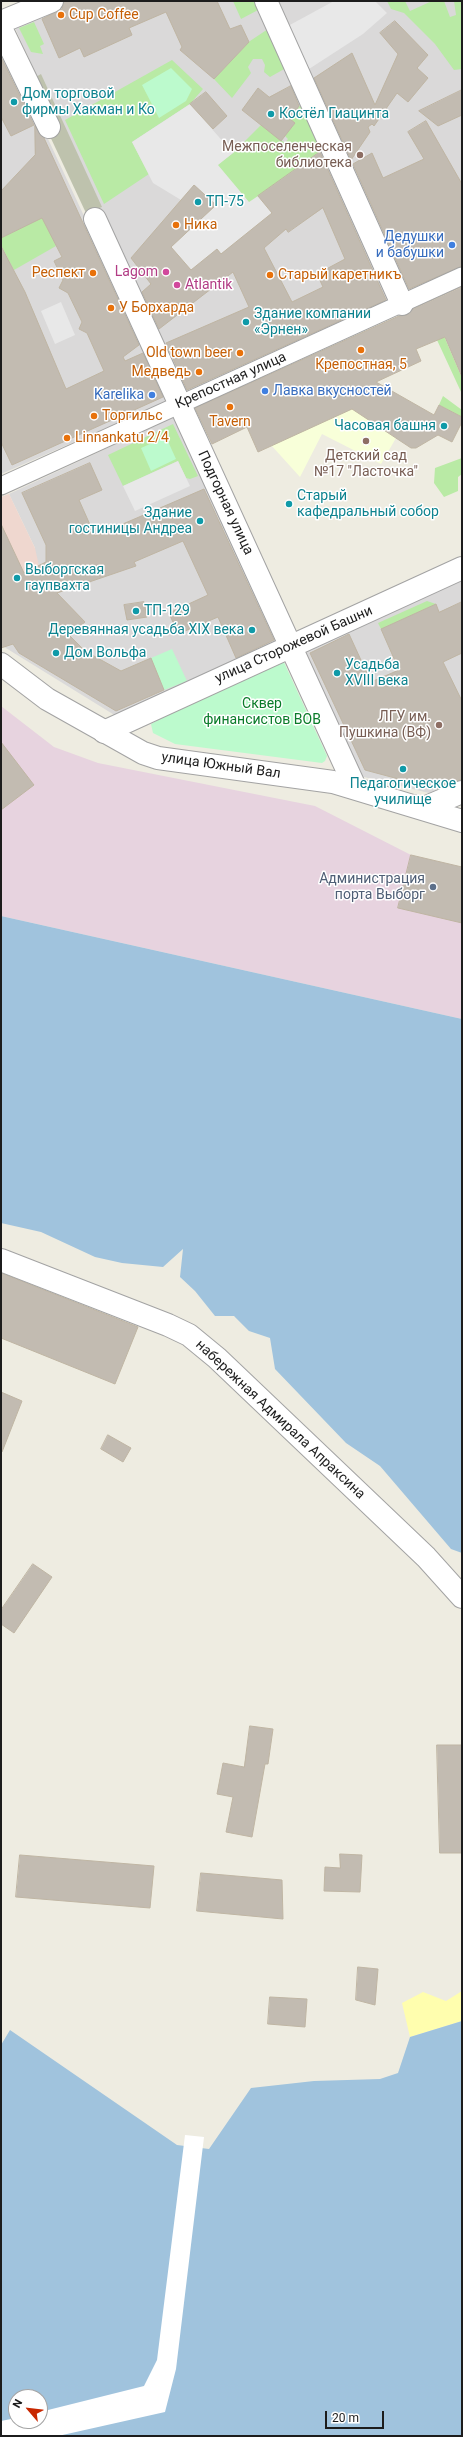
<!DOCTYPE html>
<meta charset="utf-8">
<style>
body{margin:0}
#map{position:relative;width:463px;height:2437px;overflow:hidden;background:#eeece1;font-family:Roboto,sans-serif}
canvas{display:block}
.frame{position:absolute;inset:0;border:2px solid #1c1c1c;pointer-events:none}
.north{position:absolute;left:8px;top:2389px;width:40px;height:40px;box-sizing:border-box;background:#fff;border:1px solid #a4a4a4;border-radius:50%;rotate:298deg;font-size:11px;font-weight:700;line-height:16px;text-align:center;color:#1c1c1c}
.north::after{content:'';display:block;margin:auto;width:14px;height:18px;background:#c82700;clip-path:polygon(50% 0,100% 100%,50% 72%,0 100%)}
.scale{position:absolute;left:325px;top:2411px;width:59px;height:18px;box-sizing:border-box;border:2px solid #1c1c1c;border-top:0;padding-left:5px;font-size:12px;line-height:14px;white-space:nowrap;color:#1c1c1c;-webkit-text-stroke:3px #fff;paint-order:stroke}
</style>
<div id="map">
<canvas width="463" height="2437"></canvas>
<div class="frame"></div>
<div class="north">N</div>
<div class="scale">20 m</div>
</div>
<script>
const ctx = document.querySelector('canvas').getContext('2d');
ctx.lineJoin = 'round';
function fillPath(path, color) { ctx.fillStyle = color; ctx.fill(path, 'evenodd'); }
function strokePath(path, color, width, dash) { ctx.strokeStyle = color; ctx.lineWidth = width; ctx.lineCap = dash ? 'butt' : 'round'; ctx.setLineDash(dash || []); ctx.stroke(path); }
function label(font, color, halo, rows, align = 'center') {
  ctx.font = font + ' Roboto,sans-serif'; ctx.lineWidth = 3; ctx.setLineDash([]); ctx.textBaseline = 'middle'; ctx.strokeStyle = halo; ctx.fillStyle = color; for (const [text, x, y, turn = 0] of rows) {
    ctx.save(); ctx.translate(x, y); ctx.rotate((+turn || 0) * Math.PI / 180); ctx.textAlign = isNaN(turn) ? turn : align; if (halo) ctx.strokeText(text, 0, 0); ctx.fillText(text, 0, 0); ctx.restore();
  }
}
fillPath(new Path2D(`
 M74,1H257L391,298L183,393L14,26Z
 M274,1H462V266L404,292Z
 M6,49L170,400L1,474V52Z
 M176,416L280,642L116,716L1,645L35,548L9,494Z
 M462,576V784L437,795L360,776L303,649Z`), '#dad9d9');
fillPath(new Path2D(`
 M9,494L35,548L45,593L1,626V497Z`), '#efd7cf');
fillPath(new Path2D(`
 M1,706L54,747L98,763L315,806L411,855L462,867V1019L1,916Z`), '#e7d3df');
fillPath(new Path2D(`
 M352,408L396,438L381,464L322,434L300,477L271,445Z`), '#f8ffd9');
fillPath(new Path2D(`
 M41,74L102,207L86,213L25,83Z`), '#bec2ad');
fillPath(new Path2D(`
 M233,1H256L260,9L241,19Z
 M387,1H405L410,11L432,1H444L450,17L456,15L454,1H462V69L454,70L435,44L404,13L391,9Z
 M34,22L44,44L40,46L43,54L31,52L19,28Z
 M268,29L286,68L270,77L264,72L265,65L262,59H253L248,67L251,73L232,98L214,79L250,41Z
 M172,60L203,89L190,104L132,142L149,174L104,204L65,120Z
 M301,104L321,151L249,203L217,165L233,153L261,125L285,143L288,139L285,136L295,123L290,119Z
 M40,212L56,246L14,270L1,245V238L33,222Z
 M444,336L462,378V394L437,340Z
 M443,396L462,410V417L439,405Z
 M173,424L198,476L190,479L186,478L178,461L123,486L108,455Z
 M462,458V474L458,477V491L444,497L434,483L435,468Z
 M427,601L436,604L381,629L378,623Z`), '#b9eaa5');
fillPath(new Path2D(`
 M462,1991V2021L410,2037L402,2003L423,1992L446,2001Z`), '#fffeae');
fillPath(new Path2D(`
 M171,68L192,89L186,101L159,118L142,85Z
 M166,437L176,459L151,471L141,448Z
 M172,649L187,681L164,690L151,658Z
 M282,658L327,756L325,761L322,763L175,744L153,733L151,724L158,720L156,715Z`), '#bcfacd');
fillPath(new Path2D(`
 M334,1H375L387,13L363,34L309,69L288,26Z
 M190,104L233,153L218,165L249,202L258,196L273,213L221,254L217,249L194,275L171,247L216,205L195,185L181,200L153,183L132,142Z
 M61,302L75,335L55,344L41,311Z
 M178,461L190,486L135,511L123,486Z`), '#e8e8e8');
fillPath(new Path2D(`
 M1,916L462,1019V1553L451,1549L380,1466L346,1443L275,1369L270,1338L249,1331L234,1316H215L195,1291L180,1277L183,1249L163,1267L122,1263L95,1257L41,1232L1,1223Z
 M462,2021V2436H1V2045L10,2030L177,2145L209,2149L251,2088L314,2081L380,2079L398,2073L410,2037ZM16,2397H40V2421H16Z`), '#a0c3dd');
fillPath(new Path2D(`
 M185,2135L204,2137L176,2369L165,2412L58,2436H1V2421L16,2418V2421H40V2412L144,2386L157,2360Z`), '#fff');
const building = new Path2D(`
 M64,1H217L230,29L241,25L249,42L214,79L180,50L182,47L166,12L129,28L132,35L84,57L80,48L59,58L42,19L62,9Z
 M395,21L428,55L417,68L428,78L408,102L397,93L374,126L372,124L368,127L370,132L351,160L314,78L352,53L375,105L398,54L380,33Z
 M1,57L34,125L11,136L1,117Z
 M291,86L299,106L290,119L295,123L281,141L242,110L258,88L269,97Z
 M462,90V115L438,126L419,111Z
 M206,92L227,116L213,129L190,104Z
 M426,121L462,184V266L409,289L353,164L372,153L383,178L424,159L408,132Z
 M35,126L44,138L139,345L123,357L125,361L143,353L163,397L12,465L1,442V246L25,292L66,389L104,371L87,333L79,329L82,322L68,293L59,288L63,280L54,261L62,257L42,218L1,238V191L35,155Z
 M320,152L386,300L187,390L166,343L249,307L233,272L159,329L142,292L151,284L131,258L194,185L216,205L171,247L191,270L217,249L221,254L272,213L258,196ZM323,208L345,259L317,274L323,287L292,302L264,248L286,229L288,232Z
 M462,287V377L445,337L416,349L421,361L376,382L434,415L439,405L462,417V422L452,442L438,435L416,448H411L352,409L258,452L247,427L212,444L195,408L399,316L407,315L413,309Z
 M90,463L102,490L79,500L95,536L204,489L274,640L236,658L218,617L178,634L169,613L208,595L183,541L134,562L136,566L57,593L85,622L69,635L85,651L121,671L151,658L164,690L116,711L19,653L13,644L1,648V524L24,573L46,562V545L22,493Z
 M144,602L147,617L127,620L124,605Z
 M462,602V653L443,662L462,701V779L436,789L365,770L310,653L349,634L371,682L399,670L381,629L436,604L439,612Z
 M1,742L34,785L1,810Z
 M411,855L462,867V923L398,908Z
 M1,1273L138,1327L115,1384L1,1338Z
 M1,1392L22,1401L2,1452H1Z
 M108,1435L131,1448L123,1462L101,1449Z
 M33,1564L52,1577L14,1633L1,1624V1610Z
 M250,1726L273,1729L268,1764H265L252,1837L226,1832L233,1797L217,1794L223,1763L244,1767Z
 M437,1745H462V1853H440Z
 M340,1854L362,1855L360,1892L324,1891L325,1867L340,1868Z
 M20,1855L154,1866L150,1908L16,1897Z
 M201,1873L282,1880L283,1919L197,1911Z
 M358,1967L378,1969L375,2005L356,2000Z
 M270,1997L307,1999L305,2027L268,2024Z`);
fillPath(building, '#c2bbb1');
strokePath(building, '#bfb5a3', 1);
const pedestrian = new Path2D(`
 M1,486L462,276`);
const minor = new Path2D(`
 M266,1L402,304
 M1,22L52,1
 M1,28L49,127
 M95,219L355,787
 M104,732L462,568
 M424,808L462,792
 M1,1260L168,1325L189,1335L217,1358L426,1557L462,1597`);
const tertiary = new Path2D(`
 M1,664L47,699L143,753L158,758L333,782L462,821`);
strokePath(pedestrian, '#a3a3a3', 19);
strokePath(minor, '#a3a3a3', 24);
strokePath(tertiary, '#a3a3a3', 24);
strokePath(pedestrian, '#fff', 17);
strokePath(minor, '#fff', 22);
strokePath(tertiary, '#fff', 22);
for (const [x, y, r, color] of [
 [61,15,4,"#e8710a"],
 [14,102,4,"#0f9aa8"],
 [271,114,4,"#0f9aa8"],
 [360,155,4,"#8d6e63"],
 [198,202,4,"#0f9aa8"],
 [176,225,4,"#e8710a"],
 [452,245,4,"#3f7fe0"],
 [166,272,4,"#d1479c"],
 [93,273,4,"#e8710a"],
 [270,275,4,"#e8710a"],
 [177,285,4,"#d1479c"],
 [111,308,4,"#e8710a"],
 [246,322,4,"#0f9aa8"],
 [361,350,4,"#e8710a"],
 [240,353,4,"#e8710a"],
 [199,372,4,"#e8710a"],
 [265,391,4,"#3f7fe0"],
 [152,395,4,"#3f7fe0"],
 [230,407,4,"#e8710a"],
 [94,416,4,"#e8710a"],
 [444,426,4,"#0f9aa8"],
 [67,438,4,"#e8710a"],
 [366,441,4,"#8d6e63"],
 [289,504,4,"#0f9aa8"],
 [200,521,4,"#0f9aa8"],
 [17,578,4,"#0f9aa8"],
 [136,611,4,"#0f9aa8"],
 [252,630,4,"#0f9aa8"],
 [56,653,4,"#0f9aa8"],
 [337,673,4,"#0f9aa8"],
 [439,725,4,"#8d6e63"],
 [403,769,4,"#0f9aa8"],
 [433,887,4,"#5c6f8a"]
]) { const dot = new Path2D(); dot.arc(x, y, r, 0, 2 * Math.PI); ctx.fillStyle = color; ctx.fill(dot); strokePath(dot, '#fff', 1.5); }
label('14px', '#c56008', '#fff', [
 ["Cup Coffee",69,15],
 ["Ника",184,225],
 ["Респект",85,273,"right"],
 ["Старый каретникъ",278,275],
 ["У Борхарда",119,308],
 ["Old town beer",232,353,"right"],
 ["Крепостная, 5",361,365,"center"],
 ["Медведь",191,372,"right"],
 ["Торгильс",102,416],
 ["Tavern",230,422,"center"],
 ["Linnankatu 2/4",75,438]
], 'left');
label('14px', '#0d838f', '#fff', [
 ["Дом торговой",22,94],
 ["фирмы Хакман и Ко",22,110],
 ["Костёл Гиацинта",279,114],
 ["ТП-75",206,202],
 ["Здание компании",254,314],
 ["«Эрнен»",254,330],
 ["Часовая башня",436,426,"right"],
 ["Старый",297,496],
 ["кафедральный собор",297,512],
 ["Здание",192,513,"right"],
 ["гостиницы Андреа",192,529,"right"],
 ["Выборгская",25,570],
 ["гаупвахта",25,586],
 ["ТП-129",144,611],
 ["Деревянная усадьба XIX века",244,630,"right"],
 ["Дом Вольфа",64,653],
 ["Усадьба",345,665],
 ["XVIII века",345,681],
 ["Педагогическое",403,784,"center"],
 ["училище",403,800,"center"]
], 'left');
label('14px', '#785e54', '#fff', [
 ["Межпоселенческая",352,147],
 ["библиотека",352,163],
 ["Детский сад",366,456,"center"],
 ["№17 \"Ласточка\"",366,472,"center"],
 ["ЛГУ им.",431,717],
 ["Пушкина (ВФ)",431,733]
], 'right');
label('14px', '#366cbe', '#fff', [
 ["Дедушки",444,237],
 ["и бабушки",444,253],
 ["Лавка вкусностей",273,391,"left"],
 ["Karelika",144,395]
], 'right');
label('14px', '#b23c85', '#fff', [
 ["Lagom",158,272],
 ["Atlantik",185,285,"left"]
], 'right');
label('14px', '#1c1c1c', '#fff', [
 ["Крепостная улица",231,381,-24],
 ["Подгорная улица",225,503,65],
 ["улица Сторожевой Башни",294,645,-24],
 ["улица Южный Вал",221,766,8],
 ["набережная Адмирала Апраксина",280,1420,43]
]);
label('14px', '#097b29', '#fff', [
 ["Сквер",262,704],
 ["финансистов ВОВ",262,720]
]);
label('14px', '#4e5e75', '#fff', [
 ["Администрация",425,879],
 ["порта Выборг",425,895]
], 'right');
</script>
